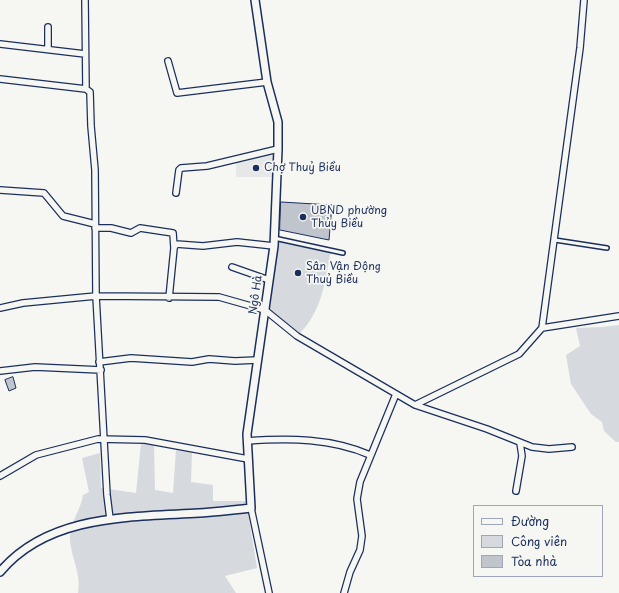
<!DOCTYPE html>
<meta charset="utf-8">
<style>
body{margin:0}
#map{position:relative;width:619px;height:593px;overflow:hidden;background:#f6f6f2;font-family:"Playpen Sans",sans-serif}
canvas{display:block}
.legend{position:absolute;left:473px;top:505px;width:130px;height:72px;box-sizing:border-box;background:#f6f6f2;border:1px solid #9ea6b7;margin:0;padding:5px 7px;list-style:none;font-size:12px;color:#1b2f5e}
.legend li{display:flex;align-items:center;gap:8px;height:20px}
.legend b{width:20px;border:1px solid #9ea6b7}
</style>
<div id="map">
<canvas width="619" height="593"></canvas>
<ul class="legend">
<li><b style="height:5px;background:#f6f6f2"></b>Đường</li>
<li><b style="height:11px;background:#d6d9dd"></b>Công viên</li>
<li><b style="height:11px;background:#c0c4cd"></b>Tòa nhà</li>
</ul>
</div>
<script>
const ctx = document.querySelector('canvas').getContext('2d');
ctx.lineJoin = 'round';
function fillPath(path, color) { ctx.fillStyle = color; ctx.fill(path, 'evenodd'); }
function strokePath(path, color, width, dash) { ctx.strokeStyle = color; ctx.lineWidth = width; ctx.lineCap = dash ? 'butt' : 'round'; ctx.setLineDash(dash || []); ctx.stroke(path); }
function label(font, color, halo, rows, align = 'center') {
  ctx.font = font + ' "Playpen Sans",sans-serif'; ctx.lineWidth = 3.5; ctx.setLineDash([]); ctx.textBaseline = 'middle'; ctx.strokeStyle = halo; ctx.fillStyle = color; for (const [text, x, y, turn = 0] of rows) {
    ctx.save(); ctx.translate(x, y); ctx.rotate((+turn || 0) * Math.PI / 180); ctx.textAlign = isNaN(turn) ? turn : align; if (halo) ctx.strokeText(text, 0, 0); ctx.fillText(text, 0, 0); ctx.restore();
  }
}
fillPath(new Path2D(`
 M278,149L277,177H236V158Z`), '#e6e7e7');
fillPath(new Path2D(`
 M274,238L331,250C325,282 322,313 297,336L265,310Z
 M619,325V442H616L604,431L602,422L591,414L571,384L566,355L580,346L576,328L602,327Z
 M141,444H154L155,490L173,493L176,450L192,453L191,482L213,485V501H246L257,568L225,576L236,593H78C82,574 70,556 70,537C70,522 81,510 83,495L89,492L82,458L100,453L101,488L136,493Z`), '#d6d9dd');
const building = new Path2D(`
 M281,202L332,205L329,240L280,230Z
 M13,377L16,388L9,391L5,380Z`);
fillPath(building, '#c0c4cd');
strokePath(building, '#1b2f5e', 1);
const service = new Path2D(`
 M274,238L343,253
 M555,240L607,248`);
const minor = new Path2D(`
 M85,0L86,89L90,92L91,126L95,170L96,296L107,495L110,519
 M48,27V49
 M0,44L85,54
 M168,61L177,93L267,82
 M0,79L86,89
 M0,190L44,193L63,216L95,224
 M176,193L179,170L181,168L207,166L278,149
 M95,228H111L131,233L140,228L173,233L174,248
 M232,267L269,280
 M169,298L174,248L176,244L203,246L237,242L274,246
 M0,308L23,303L96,296L219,297L265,310L297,336L415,405L519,354L542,328L580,48L584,0
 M542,328L619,316
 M99,362L131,358L192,362L209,359L235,361L257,360
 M0,371L35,367L101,370
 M415,405L487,429L532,447L549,449L572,447
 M247,441C289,438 331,438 370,455
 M0,476L36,455L98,439L145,440L248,459
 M516,491L522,456L520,443
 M251,508L269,593
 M344,593L350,572L360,550L362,536L357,499L360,482L396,394`);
const tertiary = new Path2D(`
 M0,572C48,514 131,517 199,513C217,512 234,510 251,508L247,434L274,246L278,149V122L267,82L255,0`);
strokePath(service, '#1b2f5e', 6);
strokePath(minor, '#1b2f5e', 8);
strokePath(tertiary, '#1b2f5e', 10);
strokePath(service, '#f6f6f2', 3);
strokePath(minor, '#f6f6f2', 5.5);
strokePath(tertiary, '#f6f6f2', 7);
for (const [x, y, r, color] of [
 [256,168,4,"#1b2f5e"],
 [303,217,4,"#1b2f5e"],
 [298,273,4,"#1b2f5e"]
]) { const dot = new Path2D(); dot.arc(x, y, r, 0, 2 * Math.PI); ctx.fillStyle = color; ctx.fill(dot); strokePath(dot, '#f6f6f2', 1.5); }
label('11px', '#1b2f5e', '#f6f6f2', [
 ["Chợ Thuỷ Biều",264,168],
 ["UBND phường",311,211],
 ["Thủy Biều",311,224],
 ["Sân Vận Động",306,267],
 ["Thuỷ Biều",306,280]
], 'left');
label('11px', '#1b2f5e', '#f6f6f2', [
 ["Ngô Hà",256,295,-82]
]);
</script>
